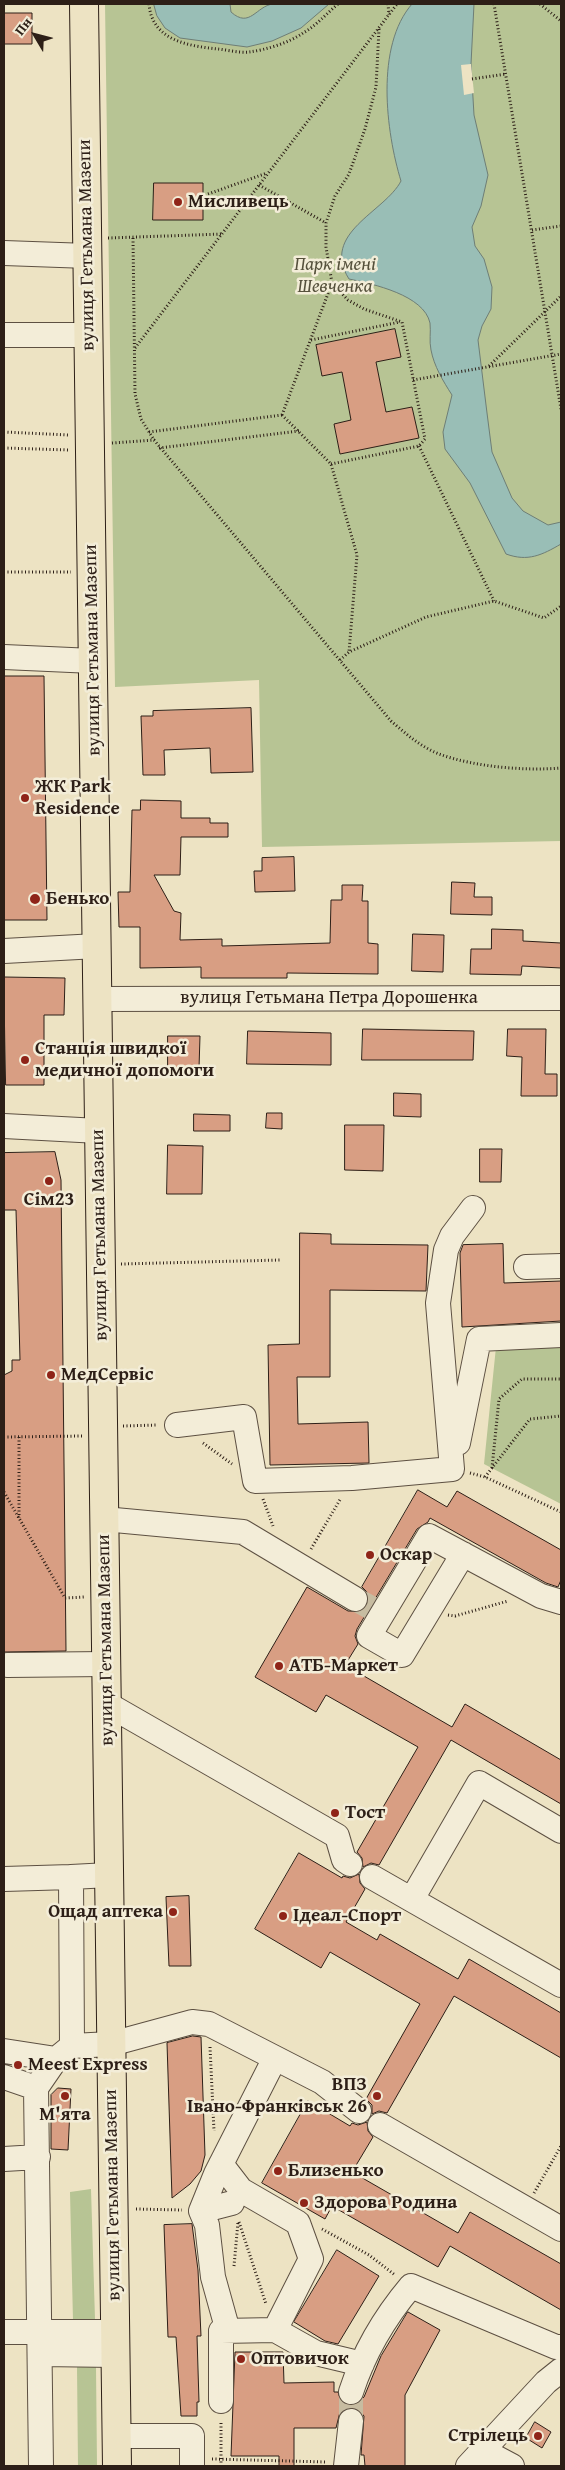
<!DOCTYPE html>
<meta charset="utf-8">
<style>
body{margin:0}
#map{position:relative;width:565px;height:2470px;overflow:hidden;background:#ede3c3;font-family:"Gentium Book Plus",serif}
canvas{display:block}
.frame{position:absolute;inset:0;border:5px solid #2d1f17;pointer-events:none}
.north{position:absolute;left:10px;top:10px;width:50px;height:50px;-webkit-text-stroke:4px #f3edd8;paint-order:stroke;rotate:307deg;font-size:14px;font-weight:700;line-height:20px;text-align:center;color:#2d1f17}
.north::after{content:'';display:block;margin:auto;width:18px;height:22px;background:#2d1f17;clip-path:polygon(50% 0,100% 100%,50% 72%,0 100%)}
</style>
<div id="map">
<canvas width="565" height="2470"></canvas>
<div class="frame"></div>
<div class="north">Пн</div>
</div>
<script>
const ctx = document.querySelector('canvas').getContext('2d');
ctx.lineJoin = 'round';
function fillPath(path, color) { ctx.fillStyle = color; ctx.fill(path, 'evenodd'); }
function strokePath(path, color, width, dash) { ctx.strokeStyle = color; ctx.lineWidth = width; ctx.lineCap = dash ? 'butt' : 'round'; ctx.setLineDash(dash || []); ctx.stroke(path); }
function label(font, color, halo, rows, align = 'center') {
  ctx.font = font + ' "Gentium Book Plus",serif'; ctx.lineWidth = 5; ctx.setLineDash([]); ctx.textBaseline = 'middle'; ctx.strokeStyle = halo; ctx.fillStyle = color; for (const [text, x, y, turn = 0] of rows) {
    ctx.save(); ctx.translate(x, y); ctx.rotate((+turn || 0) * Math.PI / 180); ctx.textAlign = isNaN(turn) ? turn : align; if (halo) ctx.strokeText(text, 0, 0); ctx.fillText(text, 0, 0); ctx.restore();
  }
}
fillPath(new Path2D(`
 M105,4H561V841L262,847L259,680L115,687Z
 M561,1345V1504L484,1464L496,1347Z
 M91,2189L95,2319L73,2321L70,2192Z
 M77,2367H96L97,2466H78Z`), '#b7c494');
const water = new Path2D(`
 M154,4H230L231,12C250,29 256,6 273,4C291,1 311,4 329,4L301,28L272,41L247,47L180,38L165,28L157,16Z
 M412,4H474L471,64L474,115L488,175L481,206L472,227L475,246L484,259L492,287L491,309L482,326L478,340L487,413L492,452L512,498L523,511L548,525L561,522V544C542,555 528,562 506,554L470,483L445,449L443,432L452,395C443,381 434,366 431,350C429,341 431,332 430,323C424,295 373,284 349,279C320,233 385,212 401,181C386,132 375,46 412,4Z`);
fillPath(water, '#99beb6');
strokePath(water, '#6e7e76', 1);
fillPath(new Path2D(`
 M471,64L474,93L464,95L461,65Z`), '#ede3c3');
const building = new Path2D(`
 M4,13H32V44H4Z
 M154,183H203V220H153Z
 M395,329L401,357L376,362L386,412L412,407L419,438L340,454L334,424L351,420L342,372L322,376L316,345Z
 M4,676H44L47,920H4Z
 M251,708L253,772L211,773L210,748L164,750L165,775H143L141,716H153V711Z
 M141,800L181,801V818H210V823H228V837H181L180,875H154L174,911L181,913L180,940L222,939V946L330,943L331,900H342V885H363L362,901H368V943L378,944V974L287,973V978H201V967L140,968V927H119L118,892H130L132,810H140Z
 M294,857L295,891L255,892L254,871H262V858Z
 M452,882L475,883L474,897H492V915L451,914Z
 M492,929L523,930V941L561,943V968L522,966L521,975L470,974L471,949H491Z
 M413,934L444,935L443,972L412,971Z
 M4,977L65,978L64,1015H44V1085H6Z
 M363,1029L474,1031L473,1060H362Z
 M508,1029H546L545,1074H557V1096H521L522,1057L507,1056Z
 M248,1031L331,1033V1065L247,1064Z
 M168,1036H200L199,1068H168Z
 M394,1093L421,1094V1117L394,1116Z
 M267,1113H282V1129L266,1128Z
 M194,1114L230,1115V1131H194Z
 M345,1125H384L383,1171L345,1170Z
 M168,1145L203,1146L202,1194H167Z
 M480,1149H502L501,1182H480Z
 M55,1152L61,1180L66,1651L4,1652V1375L12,1371V1360H20L16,1210H4V1153Z
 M300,1233L331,1234V1244L428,1245L426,1291L330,1290V1377H297L298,1424L368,1422L369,1463L270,1465L268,1345L299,1344Z
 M503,1244L504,1283L561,1281V1321L462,1327L460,1253L463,1245Z
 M418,1490L447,1507L457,1491L561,1550V1580L558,1587L546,1583L430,1518L428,1522L417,1529L357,1629L355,1636L358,1644L345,1665L452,1727L465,1704L561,1760V1804L451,1740L379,1865L371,1863L363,1867L362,1858L357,1852L418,1747L326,1695L316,1712L255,1677L307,1587L348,1611H361L366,1606L369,1599L367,1592L362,1587Z
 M299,1853L342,1878L343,1876L350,1878L359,1874L360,1883L365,1889L346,1922L377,1940L380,1934L458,1979L469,1959L561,2013V2058L454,1996L387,2113L379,2111L372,2114V2105L366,2099L420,2004L330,1952L321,1968L255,1929Z
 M189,1896L191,1966H169L166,1897Z
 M193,2036L201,2037L205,2155L201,2171L190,2184L172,2198L167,2043Z
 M58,2088L71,2089L68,2150L51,2149V2095Z
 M308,2101L350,2126L352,2123L358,2125L367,2122L368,2131L373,2137L352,2172L458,2233L470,2212L561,2264V2310L450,2246L438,2267L332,2206L325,2219L262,2183Z
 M192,2224L198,2270L201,2336H197L199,2402H197V2416H181L176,2337H168L164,2225Z
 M337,2250L379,2276L338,2344L325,2341L294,2322Z
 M408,2312L440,2330L405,2395V2466H365L364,2455H361L364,2416L359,2410L352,2407L340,2412L336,2428H294V2466H279V2456H231L235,2352H283L284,2383L334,2382V2392H338L341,2401L347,2405H354L364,2397L381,2356Z
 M535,2422L551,2432L542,2448L526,2438Z`);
fillPath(building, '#d89e83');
strokePath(building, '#2d1f17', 1);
strokePath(new Path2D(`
 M355,1599L377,1611
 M351,2392V2421`), '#c7bca1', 24, [24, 12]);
const minor = new Path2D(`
 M4,253L88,256
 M4,335H89
 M4,657L93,661
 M4,951L97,946
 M97,999L561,998
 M4,1126L99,1131
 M526,1267L561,1266
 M177,1425L244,1417L255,1481L352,1478L452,1469
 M458,1443L479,1339L561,1335
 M452,1469L438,1303L446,1250L452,1236L473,1208
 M104,1519L243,1532L355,1599
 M463,1554L402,1655L369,1636L429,1536L541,1596L561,1602
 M7,1665L106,1664
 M107,1704L337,1836L344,1860L350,1864
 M372,1877L561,1985
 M4,1879L71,1877
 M412,1899L479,1783L561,1831
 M72,2046L71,1877L109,1875
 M4,2051L56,2059
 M4,2077L36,2088
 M380,2125L561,2229
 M4,2159L38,2157
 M232,2203L201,2211L216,2174L275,2058
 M201,2211L207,2225L213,2277L228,2331
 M275,2330L316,2353L362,2364
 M4,2332H115
 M41,2354L115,2355
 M351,2392C364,2352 384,2318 411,2286L556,2347H561
 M221,2401V2331L275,2330L311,2259L298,2223L241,2190L221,2164
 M116,2436H192V2466
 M482,2450L512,2466
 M41,2466L36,2088L56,2059L72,2046L111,2044L192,2022L209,2024L322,2082L359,2111
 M346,2466L351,2421
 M468,2466L546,2382L561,2370`);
const major = new Path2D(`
 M84,4L117,2466`);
strokePath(minor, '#5d5042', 26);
strokePath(major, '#2d1f17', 30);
strokePath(new Path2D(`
 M149,4C152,41 189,46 218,49C228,50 239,53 249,52C265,50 289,43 303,33C316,26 327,13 338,4
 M388,4L389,15
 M494,4L561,409
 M540,4L561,21
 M379,29L376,87L365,129L349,174L335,196L326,223V247L332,283L348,300L364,309L402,322
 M472,79L506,74
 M259,185L326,223
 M208,194L267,173
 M532,230L561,226
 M108,238L222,234
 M133,238L135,394L141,419L154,440
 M311,340L400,322
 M135,348L397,4
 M489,366L561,296
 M413,380L561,354
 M282,415L331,464L357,555L349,652
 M282,415L332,283
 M4,432L69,435
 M149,432L282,415
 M112,443L154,440L391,721C406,734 421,747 439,754C475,767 524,771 561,768
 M419,446L494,601
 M4,448L69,450
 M159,448L299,431
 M331,464L419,446L425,439L402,322
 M4,572H71
 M340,660L349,652L426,617L494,601L544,618L561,606
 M121,1264L280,1260
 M123,1426L157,1425
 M4,1437L83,1436
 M19,1437V1518
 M203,1443L232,1464
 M492,1468L499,1399L522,1379H561
 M470,1473L485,1477L561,1512
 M485,1477L530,1419L561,1416
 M4,1492L65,1598L85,1597
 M263,1499L273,1526
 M311,1549L341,1498
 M448,1615L455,1616L508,1601
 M210,2047L214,2131
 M534,2193L561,2146
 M136,2209L182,2210
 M239,2222L266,2304
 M322,2229L369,2255L395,2275
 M234,2266L238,2222
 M212,2459L326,2462
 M221,2466V2421`), '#2d1f17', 3, [1, 2.5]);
strokePath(minor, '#f3edd8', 24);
strokePath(major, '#ede3c3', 28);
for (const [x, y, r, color] of [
 [178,202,5,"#8f2418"],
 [25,798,5,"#8f2418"],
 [35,899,6,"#8f2418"],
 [25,1060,5,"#8f2418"],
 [49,1181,5,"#8f2418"],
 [51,1375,5,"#8f2418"],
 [370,1555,5,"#8f2418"],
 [279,1666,5,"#8f2418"],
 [335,1813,5,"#8f2418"],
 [173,1912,5,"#8f2418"],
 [283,1916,5,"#8f2418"],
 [18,2065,5,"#8f2418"],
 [65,2096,5,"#8f2418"],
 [377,2096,5,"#8f2418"],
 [278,2171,5,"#8f2418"],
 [304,2203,5,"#8f2418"],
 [241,2359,5,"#8f2418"],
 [538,2436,5,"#8f2418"]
]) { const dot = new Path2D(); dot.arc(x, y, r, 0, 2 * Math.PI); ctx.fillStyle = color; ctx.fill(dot); strokePath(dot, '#f3edd8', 2); }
label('bold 19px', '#2d1f17', '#f3edd8', [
 ["Мисливець",188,202],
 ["ЖК Park",35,787],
 ["Residence",35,809],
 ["Бенько",46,899],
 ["Станція швидкої",35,1049],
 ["медичної допомоги",35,1071],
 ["Сім23",49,1200,"center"],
 ["МедСервіс",61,1375],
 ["Оскар",380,1555],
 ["АТБ-Маркет",289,1666],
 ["Тост",345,1813],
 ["Ощад аптека",163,1912,"right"],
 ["Ідеал-Спорт",293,1916],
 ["Meest Express",28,2065],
 ["ВПЗ",367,2085,"right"],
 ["Івано-Франківськ 26",367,2107,"right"],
 ["М'ята",65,2115,"center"],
 ["Близенько",288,2171],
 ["Здорова Родина",314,2203],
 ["Оптовичок",251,2359],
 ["Стрілець",528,2436,"right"]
], 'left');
label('19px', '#2d1f17', '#f3edd8', [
 ["вулиця Гетьмана Мазепи",87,245,-91],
 ["вулиця Гетьмана Мазепи",93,650,-91],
 ["вулиця Гетьмана Петра Дорошенка",329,998],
 ["вулиця Гетьмана Мазепи",100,1235,-91],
 ["вулиця Гетьмана Мазепи",106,1640,-91],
 ["вулиця Гетьмана Мазепи",113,2195,-91]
]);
label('italic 19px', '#56513c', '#f3edd8', [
 ["Парк імені",335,265],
 ["Шевченка",335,287]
]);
</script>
